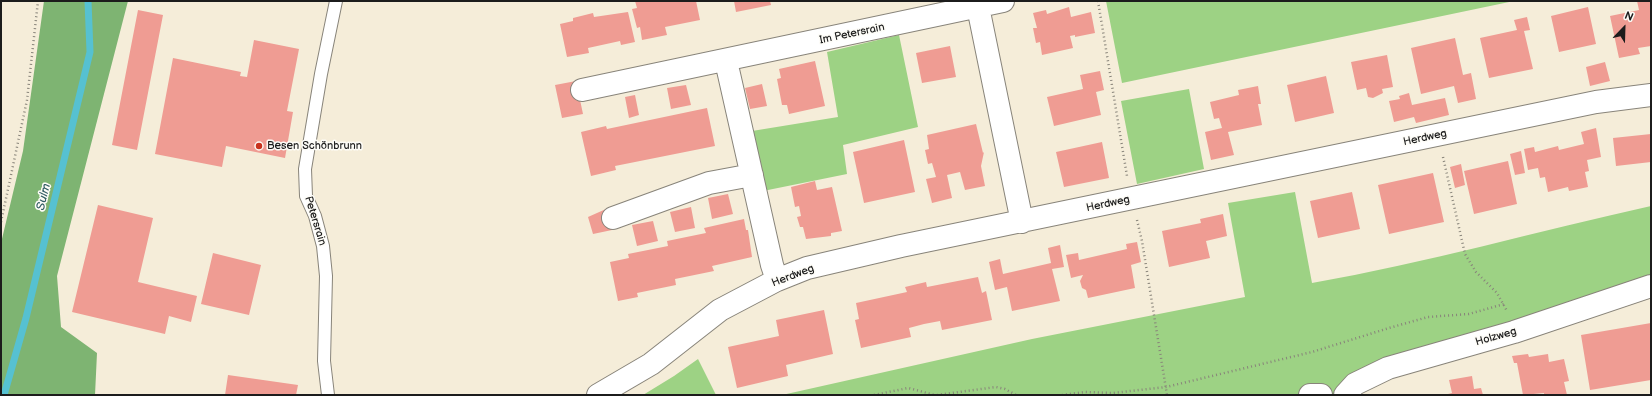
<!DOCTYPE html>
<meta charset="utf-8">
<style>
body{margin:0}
#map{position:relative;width:1652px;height:396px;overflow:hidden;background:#f5edd9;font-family:"Balsamiq Sans",sans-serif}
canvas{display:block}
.frame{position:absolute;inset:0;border:2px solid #1c1c1c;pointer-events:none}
.north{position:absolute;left:1604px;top:8px;width:40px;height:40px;-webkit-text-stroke:3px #fdfcf7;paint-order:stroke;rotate:23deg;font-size:11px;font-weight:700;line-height:16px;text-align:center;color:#1c1c1c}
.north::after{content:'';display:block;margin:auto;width:14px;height:18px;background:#1c1c1c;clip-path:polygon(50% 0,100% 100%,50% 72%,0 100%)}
</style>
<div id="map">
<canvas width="1652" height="396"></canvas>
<div class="frame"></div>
<div class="north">N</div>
</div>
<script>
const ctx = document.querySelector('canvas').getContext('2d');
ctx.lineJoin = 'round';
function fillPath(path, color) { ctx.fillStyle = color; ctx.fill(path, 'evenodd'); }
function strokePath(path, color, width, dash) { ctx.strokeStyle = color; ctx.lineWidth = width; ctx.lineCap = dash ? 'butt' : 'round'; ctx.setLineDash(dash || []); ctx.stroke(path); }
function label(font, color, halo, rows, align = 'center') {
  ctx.font = font + ' "Balsamiq Sans",sans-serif'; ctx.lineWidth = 3; ctx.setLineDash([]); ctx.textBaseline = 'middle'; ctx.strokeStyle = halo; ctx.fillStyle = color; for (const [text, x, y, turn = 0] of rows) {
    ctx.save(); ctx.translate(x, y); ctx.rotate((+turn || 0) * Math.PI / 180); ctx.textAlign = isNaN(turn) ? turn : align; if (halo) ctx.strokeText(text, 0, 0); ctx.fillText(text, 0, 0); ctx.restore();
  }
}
fillPath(new Path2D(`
 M1106,1H1514L1122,83Z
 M899,35L918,127L843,145L847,174L763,191L752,131L838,117L827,52Z
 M1189,89L1204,169L1137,184L1121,101Z
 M1295,192L1312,283C1426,263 1538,231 1651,206V279L1345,395H782L1032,339L1245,297L1228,203Z
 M698,359L716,395H643L674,376Z`), '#9dd284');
fillPath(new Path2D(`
 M44,1H128L57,276L61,327L97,353L95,395H1V243L23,151Z`), '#7eb472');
strokePath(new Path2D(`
 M4,395L26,318L90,52L88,1`), '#56c1d1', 7);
fillPath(new Path2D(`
 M635,1H696L700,20L665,27L667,35L642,40L640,27L637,28L632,9L637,8Z
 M734,1H770L771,5L736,12Z
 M1637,1H1651V46L1638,48L1640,54L1619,58L1610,16L1639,10Z
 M1069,7L1071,17L1091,12L1095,33L1075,37V35L1070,36L1073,48L1042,55L1040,42L1036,43L1033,28H1037L1033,13L1046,10L1047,14Z
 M1588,7L1596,44L1559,52L1551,16Z
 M138,10L163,15L137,150L112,145Z
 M628,12L635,42L621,45L620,41L588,48L589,53L567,57L560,24L573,21V18L593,13L594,17Z
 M1527,17L1530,30L1524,31L1533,69L1489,78L1480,38L1517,30L1514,20Z
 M1455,38L1463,75L1471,73L1476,99L1458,103L1454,86L1421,94L1411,48Z
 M254,40L299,49L287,111L293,112L285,158L226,146L222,167L155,154L173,58L241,72L240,76L247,77Z
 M950,46L956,77L922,83L916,53Z
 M1387,55L1393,87L1382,89L1383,93L1373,98L1368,97L1366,88L1357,90L1351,62Z
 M815,61L825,106L789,114L787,105H782L777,79L781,78L779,69Z
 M1605,62L1610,81L1590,86L1586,67Z
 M1100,71L1104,90L1096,92L1101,115L1054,126L1047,97L1083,89L1080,75Z
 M1326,76L1334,113L1295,122L1287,85Z
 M576,81L583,114L562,118L555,85Z
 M762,84L767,106L750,109L745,88Z
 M686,85L691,105L671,109L667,88Z
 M1258,86L1261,104H1258L1262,125L1228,132L1234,155L1211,160L1205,132L1222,128L1219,118L1214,119L1210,102L1239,95L1238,90Z
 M1409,93L1412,105L1445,98L1449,115L1416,123L1414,117L1394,122L1389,101L1400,99L1399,96Z
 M635,95L639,115L629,118L625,97Z
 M707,108L715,146L615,166L616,170L591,176L581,132L606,126L607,129Z
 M976,124L983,153L984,152L981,166L985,186L965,190L960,172L947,175L952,198L932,203L926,179L936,177L932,163L928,164L925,150L929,149L927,135Z
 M1596,128L1601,157L1587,160L1589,171L1585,172L1588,187L1569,191L1568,187L1548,192L1545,177L1540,178L1538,168L1528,170L1524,149L1534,147L1535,152L1558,146L1559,150L1584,144L1581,132Z
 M1651,134V162L1616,166L1613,138Z
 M904,140L915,192L864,203L853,152Z
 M1102,142L1109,178L1064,187L1056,152Z
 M1521,151L1525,173L1515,175L1510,154Z
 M1508,161L1517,204L1474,214L1464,171Z
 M1461,164L1465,185L1455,188L1450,167Z
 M1433,173L1444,222L1389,234L1378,185Z
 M815,181L817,190L832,187L842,231L831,233V236L806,239L803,227H800L797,217L801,216L799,206L795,207L791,187Z
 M1352,192L1360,229L1318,238L1310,201Z
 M728,194L733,214L712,219L708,198Z
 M98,205L153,218L138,282L197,296L191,322L169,316L165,334L72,312Z
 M691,207L695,228L675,232L670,212Z
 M606,209L612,230L593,234L588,217Z
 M1223,214L1227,236L1206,241L1210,258L1169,267L1162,231L1201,223L1200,219Z
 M744,219L746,230H748L752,257L712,266L714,271L675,279L676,285L637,293L638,297L618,301L610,262L629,258L628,254L668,246L667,241L706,233L704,228Z
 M653,221L658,241L637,246L632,225Z
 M1137,242L1141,262L1131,265L1135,288L1088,298L1086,290L1082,288L1080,281L1083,275L1071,278L1066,255L1078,253L1079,260L1127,249L1126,244Z
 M1060,245L1064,267L1052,269L1060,301L1012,311L1007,287L995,290L989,262L1000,259L1003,274L1051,263L1048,248Z
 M213,253L261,265L249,315L201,304Z
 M978,277L982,293L986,291L992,320L942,330L940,321L924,324L909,328L911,337L861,348L855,320L859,319L856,303L907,292L905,287L926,282L927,287Z
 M824,310L833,354L786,365L788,376L737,388L728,347L779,336L776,320Z
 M1651,323V380L1590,390L1581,335Z
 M1528,354L1529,357L1548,354L1549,362L1564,359L1569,381L1564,382L1567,395H1544V393L1523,395L1517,363H1514L1512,356Z
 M228,375L298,385L296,395H225Z
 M1472,376L1474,389L1481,388L1483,395H1444L1452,393L1449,380Z`), '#ef9c93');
const lane = new Path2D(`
 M328,395L324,361L326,276L323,246L315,216L306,196L305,169L321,74L336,1`);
const street = new Path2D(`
 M978,7L1022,222
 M726,61L772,265L777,280
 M582,90L1003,1
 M613,218L709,183L752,175
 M598,395L651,364L720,310L777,280L807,268L901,246L1596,102L1651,95
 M1310,395H1321
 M1345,395L1355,384L1388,368L1514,332L1651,286`);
strokePath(lane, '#88847a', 14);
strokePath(street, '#88847a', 24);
strokePath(new Path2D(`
 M1098,1L1127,176
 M1443,157L1465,254L1476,272L1497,293L1507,311
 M1137,220L1142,241L1167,395
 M1,222L27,100L38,1
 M874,395L908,388L935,395
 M937,395L996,387L1005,389L1016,395
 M1062,395L1085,392L1113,393L1166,387L1312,352L1389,328L1428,317L1469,314L1504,304`), '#88847a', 2.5, [1, 3]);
strokePath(lane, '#fff', 12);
strokePath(street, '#fff', 22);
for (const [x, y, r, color] of [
 [259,146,4,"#c8321e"]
]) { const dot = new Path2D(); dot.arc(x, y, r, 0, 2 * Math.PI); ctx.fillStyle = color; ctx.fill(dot); strokePath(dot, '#fdfcf7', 1.5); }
label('11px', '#1c1c1c', '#fdfcf7', [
 ["Im Petersrain",852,34,-12],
 ["Herdweg",1425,138,-12],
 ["Herdweg",1108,204,-12],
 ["Petersrain",315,221,73],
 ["Herdweg",793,276,-21],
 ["Holzweg",1496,337,-16]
]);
label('11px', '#1c1c1c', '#fdfcf7', [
 ["Besen Schönbrunn",267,146]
], 'left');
label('italic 12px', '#335e64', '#fdfcf7', [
 ["Sulm",44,197,-76]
]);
</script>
